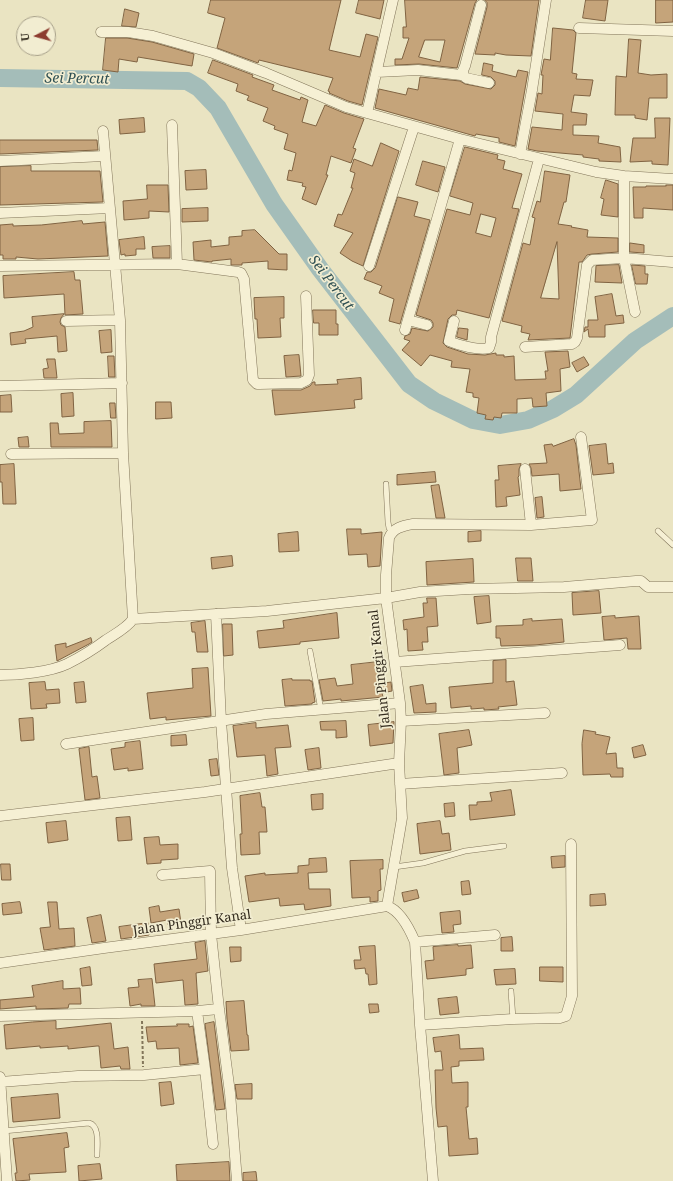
<!DOCTYPE html>
<style>
body{margin:0}
#map{position:relative;width:673px;height:1181px;overflow:hidden;background:#eae4c2;font-family:"Noto Serif",serif}
canvas{display:block}
.north{position:absolute;left:16px;top:16px;width:40px;height:40px;box-sizing:border-box;background:#f2edd1;border:1px solid #a69f89;border-radius:50%;rotate:264deg;font-size:11px;font-weight:700;line-height:16px;text-align:center;color:#332b1e}
.north::after{content:'';display:block;margin:auto;width:14px;height:18px;background:#8d3c2f;clip-path:polygon(50% 0,100% 100%,50% 72%,0 100%)}
</style>
<div id="map">
<canvas width="673" height="1181"></canvas>
<div class="north">U</div>
</div>
<script>
const ctx = document.querySelector('canvas').getContext('2d');
ctx.lineJoin = 'round';
function strokePath(path, color, width, dash) { ctx.strokeStyle = color; ctx.lineWidth = width; ctx.lineCap = dash ? 'butt' : 'round'; ctx.setLineDash(dash || []); ctx.stroke(path); }
function fillPath(path, color) { ctx.fillStyle = color; ctx.fill(path, 'evenodd'); }
function label(font, color, halo, rows, align = 'center') {
  ctx.font = font + ' "Noto Serif",serif'; ctx.lineWidth = 3.5; ctx.setLineDash([]); ctx.textBaseline = 'middle'; ctx.strokeStyle = halo; ctx.fillStyle = color; for (const [text, x, y, turn = 0] of rows) {
    ctx.save(); ctx.translate(x, y); ctx.rotate((+turn || 0) * Math.PI / 180); ctx.textAlign = isNaN(turn) ? turn : align; if (halo) ctx.strokeText(text, 0, 0); ctx.fillText(text, 0, 0); ctx.restore();
  }
}
strokePath(new Path2D(`
 M0,78L187,81L199,88L218,108L274,204L320,269L409,384L434,401L473,420L500,425L528,420L553,409L576,395L635,341L673,316`), '#a4bdb9', 18);
const building = new Path2D(`
 M211,0H341L329,50L360,57L366,34L378,37L362,105L348,101L329,93L330,92L328,91L333,78L259,60L258,63L217,48L225,18L208,13Z
 M359,0H384L380,19L356,13Z
 M405,0H477L475,3L457,68L419,64L395,65V59H402L409,38H403V27H406ZM425,40H445L440,62L419,57Z
 M485,0H539L531,56L506,55L495,53V55L475,54L487,7V3Z
 M586,0H608L605,21L583,18Z
 M656,0H673V22L656,23Z
 M125,9L139,13L136,27L122,26Z
 M553,28L573,30L576,33L572,73L577,74L576,79L593,80L590,96L574,95L571,112L587,114L586,125H573V135L599,136L598,143L620,147L621,162L599,161V159L583,157V155L537,151L528,149L532,127L562,130L563,114L535,111L538,93L542,94L543,75H541L544,59L550,60Z
 M106,38H127L152,42L194,54L192,66L138,57L137,62L119,59L118,72L103,70Z
 M629,39L641,40L638,73L651,75L667,74V98H649L647,120L635,118V115H615L616,76L626,77Z
 M213,60L253,75L252,77L274,85L272,90L300,100L301,97L308,100L302,122L316,126L325,105L344,113L364,119L353,148L356,149L351,163L331,156L326,175H328L316,205L302,199L306,187L302,186L303,183L287,180L289,170L292,171L296,153L284,149L288,134L274,129L275,126L263,121L268,108L247,100L249,96L236,91L238,84L208,73Z
 M484,63L493,65L492,71L516,77L518,70L528,72L515,146L499,142V138L476,134L475,136L375,108L379,89L406,95L408,88L418,90L420,77L460,81L465,84L491,89L495,85V81L491,77L482,75Z
 M144,118L145,132L120,134L119,120Z
 M655,118H670L668,165L652,164V161L630,162L633,138H655Z
 M0,140H97L98,150L0,154Z
 M381,143L399,151L363,266L352,261L340,253L353,233L334,226L338,214L342,215L353,188H351L355,173L350,171L354,159L372,166Z
 M465,147L498,155L497,159L505,161L503,169L522,174L512,208L519,209L489,318L457,310L456,315H452L448,319L443,343L447,347L468,354L485,355L496,353V355H504V357L514,356L515,380L546,379L545,371H548L545,352L568,351L570,367L560,369L561,391L546,393L547,406L533,407L532,398L517,399V413H502L501,418L494,417L493,420L485,419L486,415L477,413L479,398L473,397V393L466,392L470,369L451,367L452,361L430,355L421,366L402,350L410,341L404,339L405,336L410,334L412,328L428,331L433,327V323L431,320L416,315L447,209L470,215L473,203L450,196ZM481,214L496,218L491,237L476,233Z
 M423,161L445,167L438,192L416,185Z
 M31,166V171H100L103,202L0,205V167Z
 M206,170L207,189L186,190L185,171Z
 M545,171L570,175L566,202H564L558,224L572,226L571,227L588,230L587,237L618,238V252L592,254L587,255L582,262H579L570,338L528,340L530,334L521,332L522,326L502,321L523,243L530,245L535,218L532,217L537,201L540,202ZM557,242L559,299L541,298Z
 M606,180L618,184V217L601,215L604,199L601,198Z
 M147,185H168L169,212L149,211V218L124,220L123,201L147,199Z
 M666,185H673V210L643,208V218H634L633,187H646V186H666Z
 M398,197L418,202L414,216L430,220L400,324L389,321L394,299L379,293L382,286L364,279L367,272H371L375,268Z
 M208,208V221L182,222V209Z
 M82,221L83,224L105,222L108,256L38,259L16,257V259H3V255H0V225L13,224V226L41,225Z
 M255,230L279,254H287V270L268,269V261L242,263V265H231V259L212,261V262L194,260L193,242L211,240V247L229,245V237L242,236V231Z
 M144,237L145,249H136V255L125,256V254L121,255L119,240Z
 M630,243L644,245V253L630,252Z
 M170,246V258H153L152,247Z
 M619,265L622,283L595,282L596,266Z
 M632,265L645,266V274H648L647,284H636Z
 M74,272L75,280H80L83,314L65,315L64,294L4,298L3,276Z
 M612,294L616,316L623,315L624,323L605,325V337H589L588,329L584,332L585,327H588V320H598L595,297Z
 M284,297V318H280L281,337L258,338L257,319H255L254,298Z
 M313,310H336V324H338V335H319V323H314Z
 M64,314L61,318L60,322L61,325L65,327L67,351L58,352L57,336L25,339L26,343L11,345L10,333L24,331L33,327L32,317Z
 M459,328L468,329L467,340L457,337Z
 M111,330L112,352L101,353L99,331Z
 M299,355L301,376L286,377L284,356Z
 M108,356H114L115,377H109Z
 M584,357L589,365L577,372L572,363Z
 M47,359H55L57,378H44L43,369L48,368Z
 M361,378L362,399L354,400L355,408L275,415L272,390H301L310,386L313,382H315V385L338,384L337,380Z
 M73,393L74,416L62,417L61,394Z
 M11,395L12,412H0V396Z
 M156,402H171L172,418L156,419Z
 M110,403H115L116,418H111Z
 M111,421L112,447H51L50,423H58L59,434L84,433V422Z
 M28,437L29,447H19L18,438Z
 M574,439L576,445L581,489L560,491L559,474L532,476L531,468L529,464L547,463L544,445L552,444L553,446Z
 M606,444L608,464L613,463L614,473L593,475L589,446Z
 M14,464L16,504H3L2,482H0V465Z
 M521,464L519,469V476L518,477L520,495L506,497L507,506L496,507L495,480H499L498,466Z
 M435,472L436,482L397,485V475Z
 M439,485L445,518H436L431,486Z
 M542,497L544,517L537,518L535,498Z
 M347,529H361V534L382,532L380,566L368,567L367,554L349,555Z
 M481,531V541L468,542V532Z
 M298,532L299,551L279,552L278,534Z
 M232,556L233,566L212,569L211,558Z
 M516,558H531L533,581H518Z
 M473,559L474,582L427,585L426,562Z
 M599,591L601,613L573,615L572,593Z
 M489,596L491,622L477,624L474,597Z
 M427,598H436L438,626L427,627L428,642H422L423,650L408,651L407,629L404,630L403,620L424,617L423,603H427Z
 M337,613L339,638L300,642V644L259,648L257,631L284,628L283,621Z
 M615,616V618L639,616L641,649H628L627,638L604,640L602,617Z
 M532,619V621L562,619L564,642L535,645L501,646L500,638H496V626L523,625V620Z
 M205,621L208,652H197L195,632H192L191,623Z
 M223,624H232L233,655L224,656Z
 M91,638L92,642L89,644L57,661L55,645L66,643V647Z
 M506,660V682L514,681L517,705L498,707L499,709L484,710V708L471,709V706L451,708L449,687L493,683V661Z
 M378,662L379,669L383,668L385,683L391,682L392,691L382,693L383,697L341,701V699L323,701L319,680L335,678L337,686L353,684L351,665Z
 M208,668L211,716L166,720V717L150,719L147,693L193,688L192,669Z
 M292,679V680H310V681H312L315,702L312,703V704L285,706L282,680Z
 M45,682L46,690L59,689L60,703L46,704L47,708L31,709L29,683Z
 M84,682L86,702L76,703L74,683Z
 M423,685L426,704L436,703V712L414,713L410,687Z
 M33,718L34,740L21,741L19,719Z
 M346,721L347,737L336,738V730H321L320,722Z
 M394,722L393,743L370,746L368,725Z
 M256,723V728L288,725L291,747L275,748L278,774L267,776L265,755L237,757L233,726Z
 M469,730L472,745L457,748L459,773L444,775L439,734Z
 M584,730L596,732L595,734L610,737L606,754L616,753L617,768H623V777H611L610,774L583,775L582,744Z
 M186,735L187,745L171,746V736Z
 M140,741L143,769L128,771V768L114,770L111,749L125,747V743Z
 M643,745L646,755L634,758L632,748Z
 M89,747L92,777L97,776L100,798L85,800L79,749Z
 M319,748L321,768L308,770L305,750Z
 M217,759L219,775L211,776L209,760Z
 M511,790L515,815L470,820L469,805H477V802L492,801L490,793Z
 M260,793L262,807H265L267,832H259L260,854L241,855L240,834H242L240,796Z
 M323,794V809L312,810L311,795Z
 M454,803L455,816L445,817L444,804Z
 M130,817L132,840L118,841L116,818Z
 M66,821L68,840L48,843L46,823Z
 M440,821L442,834L449,833L451,850L420,854L417,824Z
 M159,837L160,845L178,844V859L161,860V863L147,864L144,838Z
 M565,856V867L552,868L551,857Z
 M326,858L327,872L308,873L309,889H330L331,906L305,910L304,904L280,906L279,898L249,902L245,876L265,873V875L298,873V866L309,865V859Z
 M383,860V869H380L381,890L378,891V901L370,902V897L352,898L350,861Z
 M1,864H10L11,880H2Z
 M469,881L471,894L462,895L461,882Z
 M417,890L419,898L404,902L402,893Z
 M605,894L606,905L590,906V895Z
 M20,902L22,913L3,915L2,904Z
 M48,902H57L59,929L74,928L75,946L44,950L40,928L50,927Z
 M159,906L160,912L179,909L181,923L168,925L167,920L151,923L149,908Z
 M460,911L461,924L453,925L454,932L442,933L440,913Z
 M101,915L106,941L92,943L87,918Z
 M148,923L149,935L121,939L119,927Z
 M512,937L513,951H501V938Z
 M205,941L208,971L196,973L198,1004L185,1005L183,980L156,983L154,964L197,959L195,943Z
 M458,945V946L471,945L473,968L466,969V975L427,979L425,961L434,960L433,947Z
 M375,946L377,984L369,985L368,974H366L365,968L355,969L354,960H361L359,947Z
 M230,947H241V961L231,962Z
 M90,967L92,985L82,986L80,969Z
 M540,967H563V982L540,981Z
 M515,969L516,984L496,985L494,970Z
 M152,979L155,1006H141V1004L130,1006L128,988L139,987L138,980Z
 M63,981V989L80,988L81,1004H69L68,1008L36,1009V1006L0,1009V1000L34,997L32,986Z
 M457,997L459,1013L440,1015L438,999Z
 M244,1001L247,1035H248L249,1050L231,1051L227,1019L226,1002Z
 M369,1004H378L379,1012L370,1013Z
 M56,1021V1029L111,1023L114,1049L128,1047L130,1069H121L120,1066L101,1068L99,1046H97L68,1049V1046L40,1048V1046L6,1049L4,1025L32,1022Z
 M214,1022L225,1109L216,1110L205,1024Z
 M177,1024H189V1027L193,1026L198,1063L180,1065L179,1048L157,1049L156,1041L148,1042L146,1027L177,1026Z
 M459,1035L460,1049L483,1048L484,1060L459,1061V1066L451,1067L452,1083L468,1082V1107H466L469,1139L477,1138L478,1154L449,1156L447,1126L438,1127L436,1108L435,1070H443L441,1051L435,1052L433,1038Z
 M171,1082L174,1104L161,1106L159,1083Z
 M252,1084V1099H237L235,1085Z
 M58,1094L60,1118L13,1122L11,1098Z
 M67,1133L69,1147L64,1148L66,1172L29,1174L30,1180L16,1181L15,1173H17L13,1139Z
 M229,1162L230,1181H177L176,1165Z
 M100,1164L102,1179L79,1181L78,1166Z
 M256,1172L257,1181H243V1173Z`);
fillPath(building, '#c5a47a');
strokePath(building, '#806342', 1);
const lane = new Path2D(`
 M386,484L388,522L389,528L393,532
 M658,531L673,545
 M310,651L321,710
 M394,867L423,863L465,851L504,846
 M511,991L513,1019
 M3,1131L89,1123C100,1126 97,1145 97,1155`);
const street = new Path2D(`
 M393,0L367,113L460,139L596,172L624,176L673,179
 M579,28L673,31
 M101,32H128L153,36L213,53L266,73L346,107L367,113
 M377,72L418,70L461,75L465,66L481,5
 M463,72L464,76L466,78L489,83
 M172,125L177,264
 M520,154L532,90L546,0
 M0,161L104,156
 M624,176V258L635,312
 M0,213L110,208
 M0,266L177,264L238,272L241,273L244,279L253,380L257,384H259L301,383L307,380L309,375L306,296
 M369,266L414,127
 M408,320L427,325
 M66,321L120,320
 M454,321L449,341C458,345 480,351 489,348L491,342V337L539,159
 M405,330L460,139
 M525,347L572,344L575,342L577,338L587,265L592,260L624,258L672,262
 M0,386L122,383
 M11,454L123,453
 M525,469L531,525
 M216,614L221,721L232,868L241,930
 M133,619L267,611L386,598L420,592L469,589L564,587L636,581H641L648,587H673
 M395,662L620,645
 M0,675C19,675 50,672 67,664C81,657 94,649 106,640C115,634 127,628 133,619L123,453L120,320L103,131
 M401,721L545,713
 M66,744L266,714L400,703
 M400,784L562,773
 M0,816L205,792L399,763
 M162,875L210,871L211,934L219,1009L230,1093L237,1181
 M387,906L402,818L399,763L401,721L400,703L386,598V575L389,538C393,528 402,526 413,524L531,525L592,520L581,437
 M415,942L495,935
 M0,963L104,948L241,930L387,906C401,911 410,930 415,942L420,1025L433,1181
 M197,1011L205,1069L213,1144
 M0,1016L197,1011L219,1009
 M420,1025L513,1019L560,1018L566,1016L572,996L571,844
 M0,1077L7,1181
 M0,1082L78,1076L144,1075L205,1069`);
strokePath(lane, '#82755a', 6);
strokePath(street, '#82755a', 11);
strokePath(new Path2D(`
 M142,1021L143,1067`), '#82755a', 2, [3, 2]);
strokePath(lane, '#f6f0d4', 5);
strokePath(street, '#f6f0d4', 10);
label('13px', '#332b1e', '#f2edd1', [
 ["Jalan Pinggir Kanal",380,669,-96],
 ["Jalan Pinggir Kanal",192,923,-8]
]);
label('italic 14px', '#2e4f52', '#f2edd1', [
 ["Sei Percut",77,79,1],
 ["Sei Percut",331,283,53]
]);
</script>
